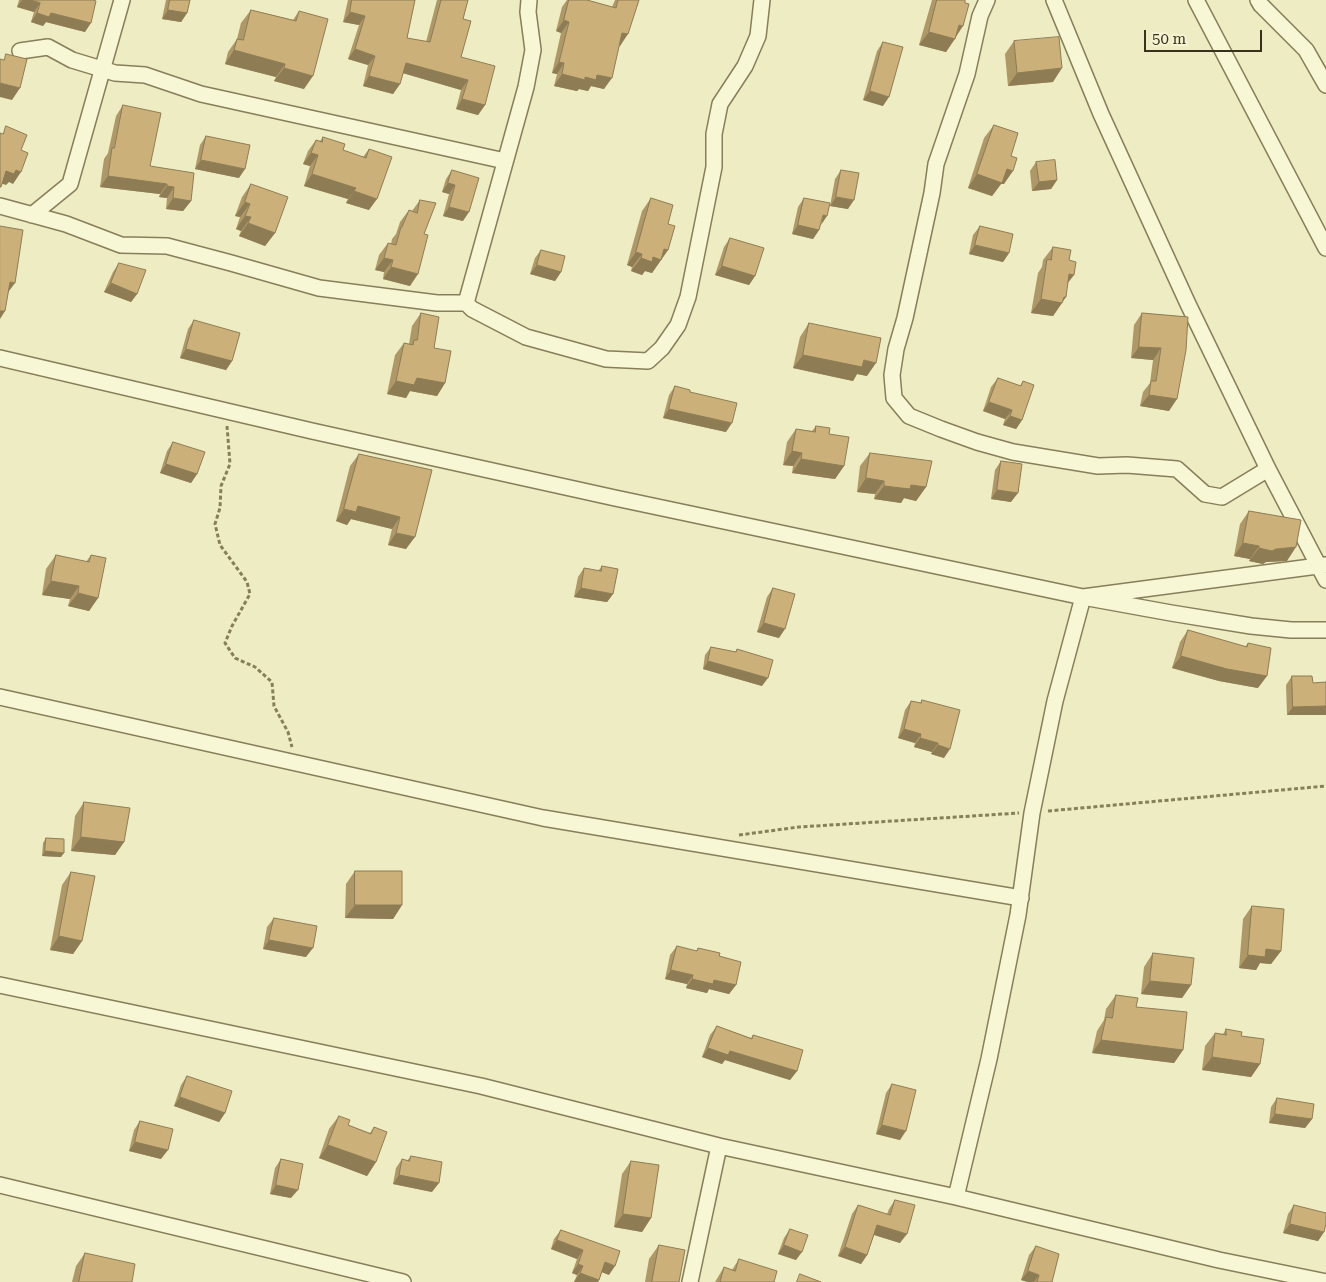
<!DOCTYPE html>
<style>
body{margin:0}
#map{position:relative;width:1326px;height:1282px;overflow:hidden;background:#edecc2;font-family:"Roboto Serif",serif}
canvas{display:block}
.scale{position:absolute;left:1144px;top:30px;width:118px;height:22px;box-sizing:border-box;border:2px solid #37311e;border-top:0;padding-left:6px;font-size:15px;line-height:18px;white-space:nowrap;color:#37311e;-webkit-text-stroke:4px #f5f4d2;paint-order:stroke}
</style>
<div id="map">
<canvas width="1326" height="1282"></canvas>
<div class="scale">50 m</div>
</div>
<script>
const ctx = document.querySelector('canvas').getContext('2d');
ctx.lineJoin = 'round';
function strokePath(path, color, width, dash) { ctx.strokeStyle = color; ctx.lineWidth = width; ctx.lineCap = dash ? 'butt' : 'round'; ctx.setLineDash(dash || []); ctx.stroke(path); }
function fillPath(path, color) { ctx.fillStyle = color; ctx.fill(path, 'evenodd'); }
const minor = new Path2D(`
 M987,0L980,16L967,74L936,164L932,193L905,318L896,349L892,375L894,398L909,416L941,429L977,442L1013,452L1098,466L1127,465L1177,469L1205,494L1222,497L1268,469
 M1054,0L1101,114L1188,304L1268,469L1326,580
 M1196,0L1326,248
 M1258,0L1261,5L1306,50L1326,85
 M20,51L48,47L72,60L115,73L145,75L201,94L505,161
 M0,206L66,224L121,245L167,246L231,263L319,288L437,303H466L472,309L526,337L606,359L648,361L662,348L678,325L688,297L714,167V134L720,104L745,66L758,36L762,0
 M32,215L70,184L122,0
 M466,303L526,87L533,50L528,12L529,0
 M0,358L312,431L615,498L1083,597L1171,613L1251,626L1291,630H1326
 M0,697L543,818L1021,898
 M0,985L481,1086L719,1146L956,1197L1219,1260L1326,1282
 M0,1185L403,1282
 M956,1197L989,1059L1018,915L1032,813L1055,701L1083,597L1326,565
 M690,1282L719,1146`);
strokePath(minor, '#877e5a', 18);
strokePath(new Path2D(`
 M227,426L230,464L221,486L220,508L215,524L220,545L247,582L250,594L232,626L225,643L235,658L255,667L272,682L274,706L288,732L292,747
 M1048,811L1326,786
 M739,835L799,827L1019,813`), '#877e5a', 3, [4, 2.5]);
strokePath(minor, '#f8f7d5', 15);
fillPath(new Path2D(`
 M19,0H93L85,32L46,22L43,26L31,22L34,12L17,7Z
 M166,0H190L187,13L181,22L162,19Z
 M348,0H415L407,38L426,42L437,0H468L463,19L461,57L485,105L478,115L456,109L461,90L403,73L400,84L393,94L363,86L368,65L348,59L359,25L343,22Z
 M567,0H587L612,7L615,0H639L620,46V45L604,89L591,86L588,91L579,89L577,91L554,86L557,74L552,73L561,33L556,31L562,7Z
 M932,0H965L955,39L946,52L919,45Z
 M251,10L293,20L299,11L304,89L274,81L276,77L225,64L228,52L237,39L241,23Z
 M1014,41L1053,82L1008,86L1005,54Z
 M883,42V106L863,100L877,51Z
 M123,105L150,166L191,201L183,211L166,209L167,198L159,197L160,194L100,187L104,159L108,153L116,116Z
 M994,125L1011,156L1004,184H1001L992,196L968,188L984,138Z
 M206,136L239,178L195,169L200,145Z
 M323,137L343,150L363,157L369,149V210L346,203L348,199L304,186L310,166L303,164L308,151L316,140L320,141Z
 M1036,162L1057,180L1051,189L1032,191L1030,171Z
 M452,170L463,221L443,216L449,194L442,192L446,179Z
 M841,170L848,209L830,206L835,179Z
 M251,184L275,233L265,246L239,236L241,231L236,229L240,217L235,216L242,197Z
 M651,198L668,224V250L652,273L645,271L642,275L631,271L632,267L627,265L642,211Z
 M804,198L820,225L819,230L813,239L792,234L798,207Z
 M420,200L424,234L410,286L383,279L384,272L375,270L379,255L388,243L391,244L392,239L396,234L400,222L409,210L412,211Z
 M980,226L1009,253L1003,262L969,254L973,235Z
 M730,238L755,276L749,285L715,275L724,247Z
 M1053,247L1069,260L1068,283L1062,303L1053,316L1031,313L1038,273L1042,267L1043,260Z
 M541,250L561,272L555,281L530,274L535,258Z
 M119,263L137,294L131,302L104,292L113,272Z
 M421,313L445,383L437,396L410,391L406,398L387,394L395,355L404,343L409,344L412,326Z
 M1142,313L1188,317L1169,411L1140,406L1143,392L1150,383L1153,360L1131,358L1134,325Z
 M194,320L232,361L226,370L180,358L188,329Z
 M809,323L867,376L857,374L853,381L793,368L800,337Z
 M998,378L1020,386L1023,381L1022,420L1016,429L1003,425L1005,419L983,411L991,387Z
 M675,386L690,392L726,432L663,418L669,395Z
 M816,426L829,434L844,466L835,479L792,473L793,466L783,465L787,442L796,429L812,431Z
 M173,442L197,474L191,483L160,473L167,451Z
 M870,453L926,487L916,501L904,498L901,503L874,499L875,494L857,492L860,466Z
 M359,454L432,470L406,549L388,545L392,529L351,519L347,525L336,521L350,466Z
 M1001,461L1011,502L991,499L995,470Z
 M1249,511L1287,561L1266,562L1263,564L1249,561L1250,559L1234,556L1240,524Z
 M56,555L86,562L91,555L98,598L89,611L68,606L70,599L42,595L46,569Z
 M602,566L613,594L607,602L574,597L578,577L584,568L598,571Z
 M773,588L779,638L757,632L767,597Z
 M1188,630L1245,647L1248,643L1258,688L1219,681L1172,668L1180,642Z
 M711,647L735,652L737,649L762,686L703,669L705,655Z
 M1292,676L1313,683L1326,682V715H1287L1286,685Z
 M922,700L944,758L931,754L932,752L914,747L915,743L898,738L905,710L911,701L920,703Z
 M84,802L124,842L115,855L71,851L75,816Z
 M46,838L61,857L42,856L43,843Z
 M355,871L402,905L393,919L345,918L346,884Z
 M71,872L82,941L73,954L50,950L62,885Z
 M1252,906L1281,951L1271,964L1260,963L1256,970L1239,968L1243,919Z
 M274,918L306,957L263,949L267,927Z
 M677,946L696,951L698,948L719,956L736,985L729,994L709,989L707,993L686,988L687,984L665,979L670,955Z
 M1153,953L1191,985L1182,998L1141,994L1144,967Z
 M1116,995L1136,1007L1183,1050L1174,1063L1092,1053L1097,1031L1104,1020L1106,1009Z
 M717,1026L751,1038L753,1035L797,1071L790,1080L725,1060L722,1064L702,1057L710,1035Z
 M1226,1029L1241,1036L1260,1064L1251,1077L1202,1070L1205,1046L1215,1033L1223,1034Z
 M187,1076L225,1113L219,1122L174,1106L181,1085Z
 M892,1084L900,1140L876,1134L886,1093Z
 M1277,1098L1312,1119L1305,1128L1269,1123L1271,1107Z
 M339,1116L348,1125L370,1133L374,1127L376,1162L367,1176L319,1158L329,1129Z
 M140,1121L161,1159L129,1151L134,1130Z
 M411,1156L432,1192L393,1184L396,1168L402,1159L407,1161Z
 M281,1159L291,1198L270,1194L275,1168Z
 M631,1161L651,1218L642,1232L614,1227L622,1174Z
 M895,1200L900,1243L874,1235L867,1255L861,1264L838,1256L852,1214L858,1205L887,1214L889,1209Z
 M1294,1205L1324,1232L1318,1241L1283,1233L1288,1214Z
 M790,1229L796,1260L778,1254L784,1238Z
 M561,1230L609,1275L602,1272L598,1282H574L577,1275L572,1273L577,1259L551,1249L554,1239Z
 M659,1245L679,1282H645L649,1259Z
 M1036,1246L1052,1282H1028L1021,1280L1029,1255Z
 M85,1253L132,1282H72L76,1266Z
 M739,1259L774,1282H715L724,1267L732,1270Z`), '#af9868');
fillPath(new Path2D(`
 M22,0H30L40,3L34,12L17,7Z
 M168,10L187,13L181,22L162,19Z
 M350,12L365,16L359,25L343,22Z
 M37,13H51L91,23L85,32L46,22L43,26L31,22Z
 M564,20L569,22L561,33L556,31Z
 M959,25L963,26L946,52L919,45L929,32Z
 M622,33L628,34L620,46L615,44Z
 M355,49L375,56L368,65L348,59Z
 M234,50L285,64L276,77L225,64Z
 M559,62L564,63L557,74L552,73Z
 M406,63L468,80L461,90L399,72Z
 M284,68L313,76L304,89L274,81Z
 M1062,68L1053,82L1008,86L1017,73Z
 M562,74L585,77L597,75L612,78L604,89L591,86L588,91L579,89L577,91L554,86Z
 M369,76L400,84L393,94L363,86Z
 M0,83L20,88L12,100L0,97Z
 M870,91L889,97L883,106L863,100Z
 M462,99L485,105L478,115L456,109Z
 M311,153L318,155L310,166L303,164Z
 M201,160L245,169L239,178L195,169Z
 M1007,169L1013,171L1004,184H1001L992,196L968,188L977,174Z
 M16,170L21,172L13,184L9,182L6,185L0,183L6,171Z
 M312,174L356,188L348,199L304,186Z
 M108,176L167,184L160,194L100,187Z
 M1057,180L1051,189L1032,191L1039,182Z
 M448,183L455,185L449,194L442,192Z
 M167,186L174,187L167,198L159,197Z
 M354,191L377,199L369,210L346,203Z
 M836,197L854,200L848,209L830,206Z
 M173,198L191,201L183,211L166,209Z
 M245,202L250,204L240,217L235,216Z
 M449,207L469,212L463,221L443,216Z
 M823,215L827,216L821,225Z
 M245,216L251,217L241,231L236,229Z
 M248,223L275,233L265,246L239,236Z
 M798,225L819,230L813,239L792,234Z
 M975,245L1009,253L1003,262L969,254Z
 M664,249L668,250L652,273L645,271L642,275L631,271L641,258L653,257Z
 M636,252L642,254L632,267L627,265Z
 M384,258L393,260L384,272L375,270Z
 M537,265L561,272L555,281L530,274Z
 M722,266L755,276L749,285L715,275Z
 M391,267L418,274L410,286L383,279Z
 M1069,274L1074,275L1064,288Z
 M10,282L15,283L6,295Z
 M111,283L137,294L131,302L104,292Z
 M1064,297H1066L1053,316L1031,313L1041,299Z
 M0,311H5L0,319Z
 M1139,347L1161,348L1153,360L1131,358Z
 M186,349L232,361L226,370L180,358Z
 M803,355L864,360L876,363L867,376L857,374L853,381L793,368Z
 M417,378L445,383L437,396L410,391L406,398L387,394L396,381Z
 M1149,395L1177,399L1169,411L1140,406Z
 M989,402L1012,410L1005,419L983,411Z
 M669,409L732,423L726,432L663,418Z
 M1010,416L1022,420L1016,429L1003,425Z
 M792,451L802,453L793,466L783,465Z
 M801,459L844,466L835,479L792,473Z
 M166,464L197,474L191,483L160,473Z
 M866,478L884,481L875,494L857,492Z
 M911,485L926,487L916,501L904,498L901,503L874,499L884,486Z
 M997,490L1018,493L1011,502L991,499Z
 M358,506L400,517L392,529L351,519L347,525L336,521L344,509Z
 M396,533L415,537L406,549L388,545Z
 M1243,543L1259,546L1250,559L1234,556Z
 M1296,547L1287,561L1266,562L1263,564L1249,561L1259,548L1276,549Z
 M51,581L79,586L70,599L42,595Z
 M581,588L613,594L607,602L574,597Z
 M78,593L98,598L89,611L68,606Z
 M764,623L785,629L779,638L757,632Z
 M1181,656L1267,676L1258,688L1219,681L1172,668Z
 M708,661L768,678L762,686L703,669Z
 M1326,706V715H1287L1293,707Z
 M904,729L921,734L915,743L898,738Z
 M920,738L938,743L932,752L914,747Z
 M938,745L950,749L944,758L931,754Z
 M81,837L124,842L115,855L71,851Z
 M45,851L64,853L61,857L42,856Z
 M355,905H402L393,919L345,918Z
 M59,936L82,941L73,954L50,950Z
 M269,940L313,948L306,957L263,949Z
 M1266,949L1281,951L1271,964L1260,963L1256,970L1239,968L1248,955Z
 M671,970L693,975L687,984L665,979Z
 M692,979L714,980L736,985L729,994L709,989L707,993L686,988Z
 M1150,981L1191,985L1182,998L1141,994Z
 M1101,1040L1183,1050L1174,1063L1092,1053Z
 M708,1048L730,1051L797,1071L790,1080L725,1060L722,1064L702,1057Z
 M1212,1057L1260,1064L1251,1077L1202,1070Z
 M180,1097L225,1113L219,1122L174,1106Z
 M1275,1114L1312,1119L1305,1128L1269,1123Z
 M882,1125L906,1131L900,1140L876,1134Z
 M135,1142L168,1150L161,1159L129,1151Z
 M328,1145L376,1162L367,1176L319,1158Z
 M399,1175L439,1183L432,1192L393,1184Z
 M276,1185L298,1190L291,1198L270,1194Z
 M623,1214L651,1218L642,1232L614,1227Z
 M1290,1224L1324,1232L1318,1241L1283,1233Z
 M877,1225L907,1234L900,1243L871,1234Z
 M557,1240L583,1250L577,1259L551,1249Z
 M784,1245L802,1252L796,1260L778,1254Z
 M845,1247L867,1255L861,1264L838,1256Z
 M605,1262L615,1266L609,1275L599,1271Z
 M578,1264L583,1266L577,1275L572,1273Z
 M1028,1271L1039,1275L1034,1282H1028L1021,1280Z
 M580,1273L599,1280L598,1282H574Z`), '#8e7c55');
const building = new Path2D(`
 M30,0H93L96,1L91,23L51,13L49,17L37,13L40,3Z
 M170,0H190L187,13L168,10Z
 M352,0H415L407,38L430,42L441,0H468L463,19L471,21L461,57L495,66L485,105L462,99L468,80L406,63L400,84L369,76L375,56L355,49L365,16L350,12Z
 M569,0H587L616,8L618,0H639L628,34L622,33L612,78L597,75L596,80L585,77V80L562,74L564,63L559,62L569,22L564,20Z
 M937,0H965V3L969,4L963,26L959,25L955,39L929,32Z
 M251,10L296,21L299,11L328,19L313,76L284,68L285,64L234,50L237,39L243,40Z
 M1059,37L1062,68L1017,73L1014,41Z
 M883,42L903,47L889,97L870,91Z
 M6,54L27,59L20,88L0,83V59L4,60Z
 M123,105L161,113L150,166L194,173L191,201L173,198L174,187L167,186V184L108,176L112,148H114Z
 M994,125L1018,133L1011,156L1017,158L1013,171L1007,169L1002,183L977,174Z
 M6,126L27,135L21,150L28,153L21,172L16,170L14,174L6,171L1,187H0V133L3,134Z
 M206,136L250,145L245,169L201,160Z
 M323,137L345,144L343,150L366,158L369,149L392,157L377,199L354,191L356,188L312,174L318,155L311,153L316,140L322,142Z
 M1055,160L1057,180L1039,182L1036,162Z
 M452,170L479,178L469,212L449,207L455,185L448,183Z
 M841,170L859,173L854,200L836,197Z
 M251,184L288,197L275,233L248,223L251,217L245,216L250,204L245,202Z
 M651,198L673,205L668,224L675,226L668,250L664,249L661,260L653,257L652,262L641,258L642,254L636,252Z
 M804,198L830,203L827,216L823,215L819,230L798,225Z
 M420,200L436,203L424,234L428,235L418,274L391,267L393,260L384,258L388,243L396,245L401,227H402L409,210L417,213Z
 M0,226L23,230L15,283L10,282L5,311H0Z
 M980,226L1013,234L1009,253L975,245Z
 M730,238L764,248L755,276L722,266Z
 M1053,247L1071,250L1069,260L1076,262L1074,275L1069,274L1066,297H1064L1062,303L1041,299L1047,259L1051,260Z
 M541,250L565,256L561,272L537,265Z
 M119,263L146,270L137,294L111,283Z
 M421,313L439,317L434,348L451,351L445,383L417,378L414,385L396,381L404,343L413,345L414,340H417Z
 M1142,313L1188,317L1186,350L1177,399L1149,395L1151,381H1156L1161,348L1139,347Z
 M194,320L240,333L232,361L186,349Z
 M809,323L881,338L876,363L864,360L862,367L803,355Z
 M998,378L1021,386L1023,381L1034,385L1022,420L1010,416L1012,410L989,402Z
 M675,386L690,390V392L737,403L732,423L669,409Z
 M816,426L830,428L829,434L849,437L844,466L801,459L802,453L792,451L796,429L815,432Z
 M173,442L205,452L197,474L166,464Z
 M870,453L932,461L926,487L911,485L910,489L884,486V481L866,478Z
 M359,454L432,470L415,537L396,533L400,517L358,506L356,512L344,509Z
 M1001,461L1022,464L1018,493L997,490Z
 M1249,511L1301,520L1296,547L1276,549L1272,551L1259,548V546L1243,543Z
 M56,555L89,562L91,555L106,558L98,598L78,593L79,586L51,581Z
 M602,566L618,569L613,594L581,588L584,568L601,571Z
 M773,588L795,594L785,629L764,623Z
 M1188,630L1247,647L1248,643L1271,648L1267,676L1227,669L1181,656Z
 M711,647L736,652L737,649L773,660L768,678L708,661Z
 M1292,676H1312L1313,683L1326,682V706L1293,707Z
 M922,700L960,710L950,749L938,745V743L920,738L921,734L904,729L911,701L921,703Z
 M84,802L130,808L124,842L81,837Z
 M46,838L64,839V853L45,851Z
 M355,871H402V905H355Z
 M71,872L95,876L82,941L59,936Z
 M1252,906L1284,909L1281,951L1266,949L1265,957L1248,955Z
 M274,918L317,926L313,948L269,940Z
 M677,946L697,951L698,948L720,953L719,956L741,962L736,985L714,980L713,984L692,979L693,975L671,970Z
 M1153,953L1194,958L1191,985L1150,981Z
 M1116,995L1138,998L1136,1007L1187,1012L1183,1050L1101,1040L1106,1017L1112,1018Z
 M717,1026L752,1039L753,1035L803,1050L797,1071L730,1051L728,1055L708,1048Z
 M1226,1029L1242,1032L1241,1036L1264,1039L1260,1064L1212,1057L1215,1033L1226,1035Z
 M187,1076L232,1091L225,1113L180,1097Z
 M892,1084L916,1090L906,1131L882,1125Z
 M1277,1098L1314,1104L1312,1119L1275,1114Z
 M339,1116L350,1120L348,1125L371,1134L374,1127L387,1132L376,1162L328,1145Z
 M140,1121L173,1129L168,1150L135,1142Z
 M411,1156L442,1162L439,1183L399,1175L402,1159L409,1161Z
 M281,1159L303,1164L298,1190L276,1185Z
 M631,1161L659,1165L651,1218L623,1214Z
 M895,1200L915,1205L907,1234L877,1225L867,1255L845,1247L858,1205L890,1215Z
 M1294,1205L1326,1213V1223L1324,1232L1290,1224Z
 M790,1229L808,1235L802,1252L784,1245Z
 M561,1230L620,1251L615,1266L605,1262L599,1280L580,1273L583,1266L578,1264L583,1250L557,1240Z
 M659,1245L685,1250L679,1282H652Z
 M1036,1246L1059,1254L1052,1282H1037L1039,1275L1028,1271Z
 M85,1253L135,1264L132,1282H79Z
 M739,1259L777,1271L774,1282H720L724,1267L735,1271Z
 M800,1274L821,1282H797Z`);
fillPath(building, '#cbb179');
strokePath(building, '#8e7c55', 1);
</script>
